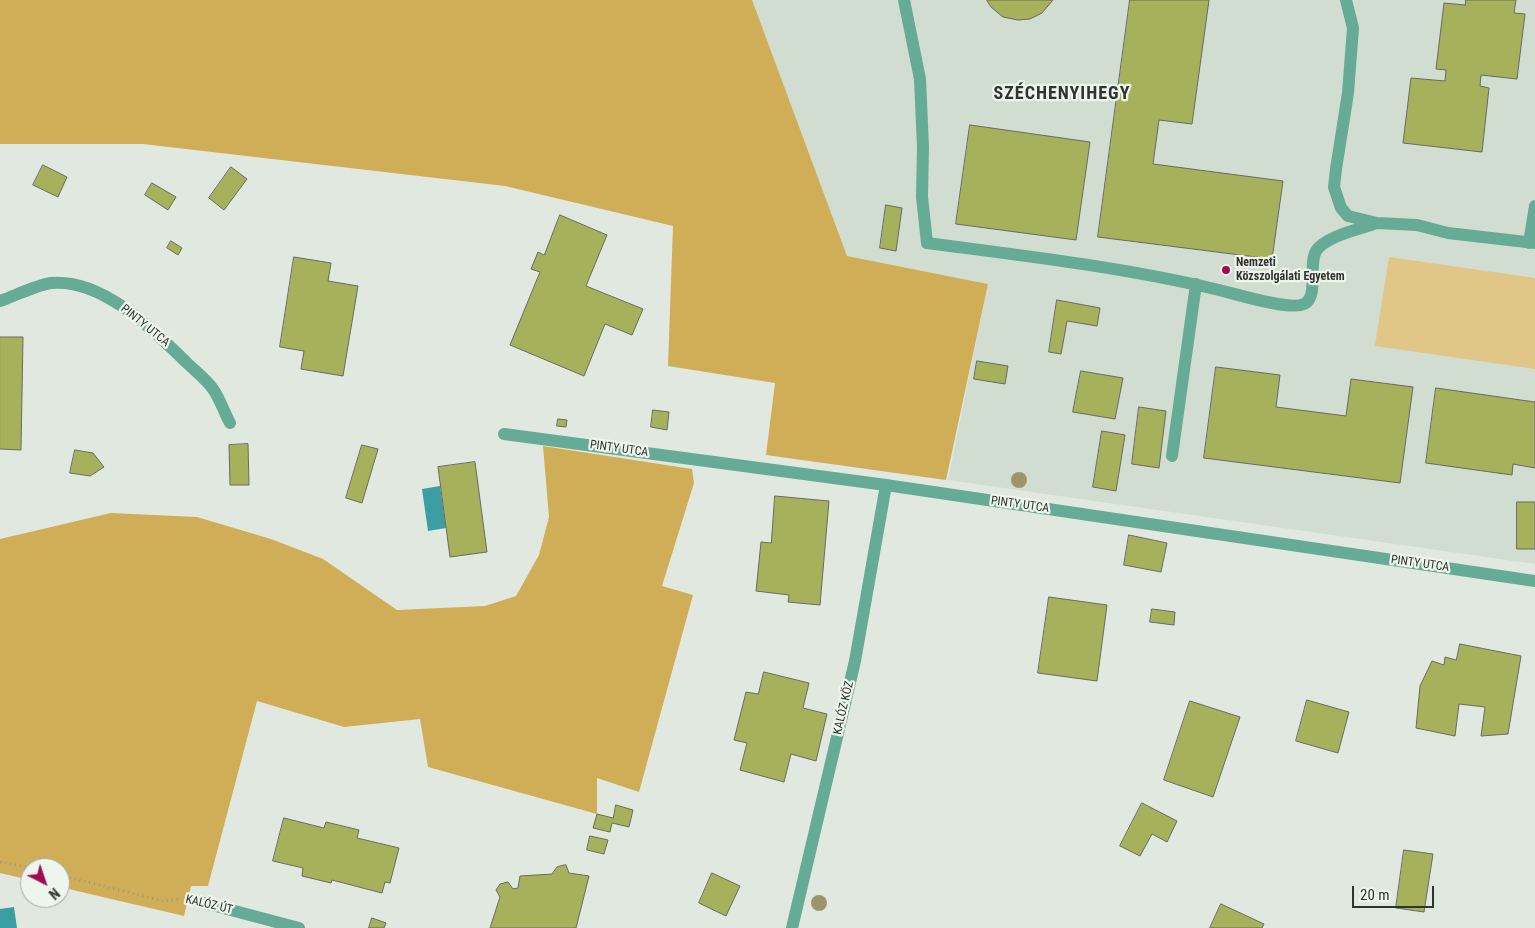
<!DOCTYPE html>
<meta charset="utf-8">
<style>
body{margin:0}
#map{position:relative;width:1535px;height:928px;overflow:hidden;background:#e1e8e0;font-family:"Roboto Condensed",sans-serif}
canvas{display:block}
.north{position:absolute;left:20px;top:858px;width:50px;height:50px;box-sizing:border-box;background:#eef5ed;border:1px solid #a2a7a1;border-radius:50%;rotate:139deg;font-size:14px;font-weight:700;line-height:20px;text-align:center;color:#303330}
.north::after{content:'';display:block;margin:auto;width:18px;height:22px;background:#a20c4c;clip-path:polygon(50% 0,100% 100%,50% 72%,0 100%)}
.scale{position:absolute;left:1352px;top:886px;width:82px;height:22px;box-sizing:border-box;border:2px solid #303330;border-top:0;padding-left:6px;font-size:15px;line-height:18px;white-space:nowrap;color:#303330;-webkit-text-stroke:4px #eef5ed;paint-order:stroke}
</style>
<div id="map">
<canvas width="1535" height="928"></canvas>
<div class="north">N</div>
<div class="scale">20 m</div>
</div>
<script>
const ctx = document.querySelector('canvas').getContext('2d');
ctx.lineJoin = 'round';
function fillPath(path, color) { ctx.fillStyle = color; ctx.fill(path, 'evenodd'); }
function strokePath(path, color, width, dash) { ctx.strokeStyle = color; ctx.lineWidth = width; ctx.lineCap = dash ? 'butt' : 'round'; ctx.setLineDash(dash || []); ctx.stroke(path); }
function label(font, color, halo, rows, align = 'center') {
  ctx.font = font + ' "Roboto Condensed",sans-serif'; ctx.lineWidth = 4.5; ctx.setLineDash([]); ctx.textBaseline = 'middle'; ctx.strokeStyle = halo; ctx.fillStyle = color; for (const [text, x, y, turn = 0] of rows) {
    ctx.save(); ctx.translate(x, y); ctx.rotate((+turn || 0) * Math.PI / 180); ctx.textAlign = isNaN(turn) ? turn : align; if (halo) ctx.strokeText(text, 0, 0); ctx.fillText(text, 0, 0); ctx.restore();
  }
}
fillPath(new Path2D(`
 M728,0H1535V564L948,480L988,284L847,256Z`), '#d1ddd0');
fillPath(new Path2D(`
 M1389,257L1535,278V369L1375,346Z`), '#e0c687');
fillPath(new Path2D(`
 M0,0H752L847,256L988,284L946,480L766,455L775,383L668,366L673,226L505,186L143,144H0Z
 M543,446L692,469L694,483L662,586L693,595L639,792L597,778V814L428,767L420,719L344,727L257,701L208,886H191L184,916L60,887V868H30V880L0,873V539L111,513L197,517L271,539L323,559L397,610L485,606L516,596L539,555L549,517Z`), '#d0ae57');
fillPath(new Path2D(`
 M440,486L446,528L428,531L422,489Z
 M14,907L17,928H0V909Z`), '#3b9ea3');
const building = new Path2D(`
 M987,0H1053L1042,13L1030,19L1018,20L1003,17L991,7Z
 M1130,0H1209L1192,124L1159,120L1153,164L1283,181L1272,259L1098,237Z
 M1466,0H1516L1514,13L1525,14L1517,79L1481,75L1480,86L1489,88L1482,152L1403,143L1411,78L1445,81L1446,70L1436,69L1444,3L1465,5Z
 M970,125L1090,142L1076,240L956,224Z
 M43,165L67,177L58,197L33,185Z
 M231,167L247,179L224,210L209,198Z
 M152,183L176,197L168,210L145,195Z
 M886,205L902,208L896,251L880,248Z
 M560,215L607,235L586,286L643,309L632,335L605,324L584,376L510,345L540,272L531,269L538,252L544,255Z
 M171,241L182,248L178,255L167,248Z
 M294,257L331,263L328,281L358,286L343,376L301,369L304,351L280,347Z
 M1057,300L1100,308L1097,326L1067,321L1061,354L1049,352Z
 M0,337H23L21,450L0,449Z
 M977,361L1008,366L1005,384L974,379Z
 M1216,367L1280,375L1276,407L1346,416L1351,379L1413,387L1400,483L1204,458Z
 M1081,371L1123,378L1115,419L1073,412Z
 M1436,388L1535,402V468L1513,464L1512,475L1426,463Z
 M1139,407L1166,411L1159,468L1132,464Z
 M653,410L669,412L667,430L651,427Z
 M558,419L567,420L566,427L557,426Z
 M1102,431L1125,435L1116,491L1093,487Z
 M248,444L249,485H230L229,445Z
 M362,445L378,449L362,503L346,498Z
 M75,450L93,453L104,467L90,476L70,473Z
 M475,462L487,552L450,557L438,467Z
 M775,496L829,501L820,605L788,602L789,595L756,591L761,542L771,543Z
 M1517,502H1535V549H1517Z
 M1129,535L1167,543L1161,572L1124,565Z
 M1049,597L1107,605L1097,681L1038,673Z
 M1152,609L1175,612L1174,625L1150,622Z
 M1460,644L1521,656L1508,734L1481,736L1485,707L1459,704L1455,736L1416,728L1420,686L1432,661L1444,665L1445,657L1456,660Z
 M764,672L809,683L803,708L827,714L816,761L791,754L784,782L740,770L747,743L734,740L746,692L758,694Z
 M1307,700L1349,712L1338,753L1296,741Z
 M1190,701L1240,717L1213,797L1164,780Z
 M1142,803L1177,821L1167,842L1152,834L1140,856L1120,846Z
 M616,805L633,810L629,827L612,823L610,832L593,828L597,814L613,818Z
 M284,818L324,828L326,822L359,830L357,838L399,848L390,883L385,882L382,893L332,880L331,883L302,876L303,868L273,861Z
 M590,836L608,840L604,854L587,850Z
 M1404,850L1433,854L1424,912L1396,908Z
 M566,865L569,873L589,876L576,928H490L500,897L496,890L500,884L508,882L513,889L518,888L520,876L552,874L557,867Z
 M712,873L740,886L726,916L699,903Z
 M1221,904L1264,924L1262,928H1210Z
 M372,918L386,923L384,928H369Z`);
fillPath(building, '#a6b25b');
strokePath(building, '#696a62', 1);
strokePath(new Path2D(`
 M0,862L31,868
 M60,875L163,901L179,899`), '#959a95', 3, [1, 4]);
strokePath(new Path2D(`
 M904,0L920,79L923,147L922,197L927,243C1025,256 1123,267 1219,290C1236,294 1290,311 1304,304C1319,297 1308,265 1316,251C1325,236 1361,229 1377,223
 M1346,0L1353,28L1348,93L1336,169L1334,187L1341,208L1348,216L1377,223L1417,225L1448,233L1535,243
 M1529,243L1535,206
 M0,301C14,296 37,285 51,283C102,278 152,329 186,362C194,370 206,379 213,389C220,399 224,412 230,423
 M504,434L886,485L1535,581
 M1172,456L1196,284
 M197,901L299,928
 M792,928L855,661L886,485`), '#66ab95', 12);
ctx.fillStyle = '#9e946a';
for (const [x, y] of [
 [1019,480],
 [819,903]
]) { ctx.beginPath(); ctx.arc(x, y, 8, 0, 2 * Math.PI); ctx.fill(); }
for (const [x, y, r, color] of [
 [1226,270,5,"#a20c4c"]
]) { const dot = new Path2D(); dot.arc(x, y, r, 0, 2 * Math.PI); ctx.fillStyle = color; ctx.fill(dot); strokePath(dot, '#eef5ed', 2); }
label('bold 12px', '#303330', '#eef5ed', [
 ["Nemzeti",1236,263],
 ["Közszolgálati Egyetem",1236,277]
], 'left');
label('12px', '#303330', '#eef5ed', [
 ["PINTY UTCA",145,326,39],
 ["PINTY UTCA",619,449,8],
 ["PINTY UTCA",1020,505,8],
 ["PINTY UTCA",1420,564,8],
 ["KALÓZ KÖZ",844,708,-77],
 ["KALÓZ ÚT",209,905,13]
]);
ctx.letterSpacing = '1px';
label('bold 18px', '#303330', '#eef5ed', [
 ["SZÉCHENYIHEGY",1062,94]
]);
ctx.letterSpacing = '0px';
</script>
